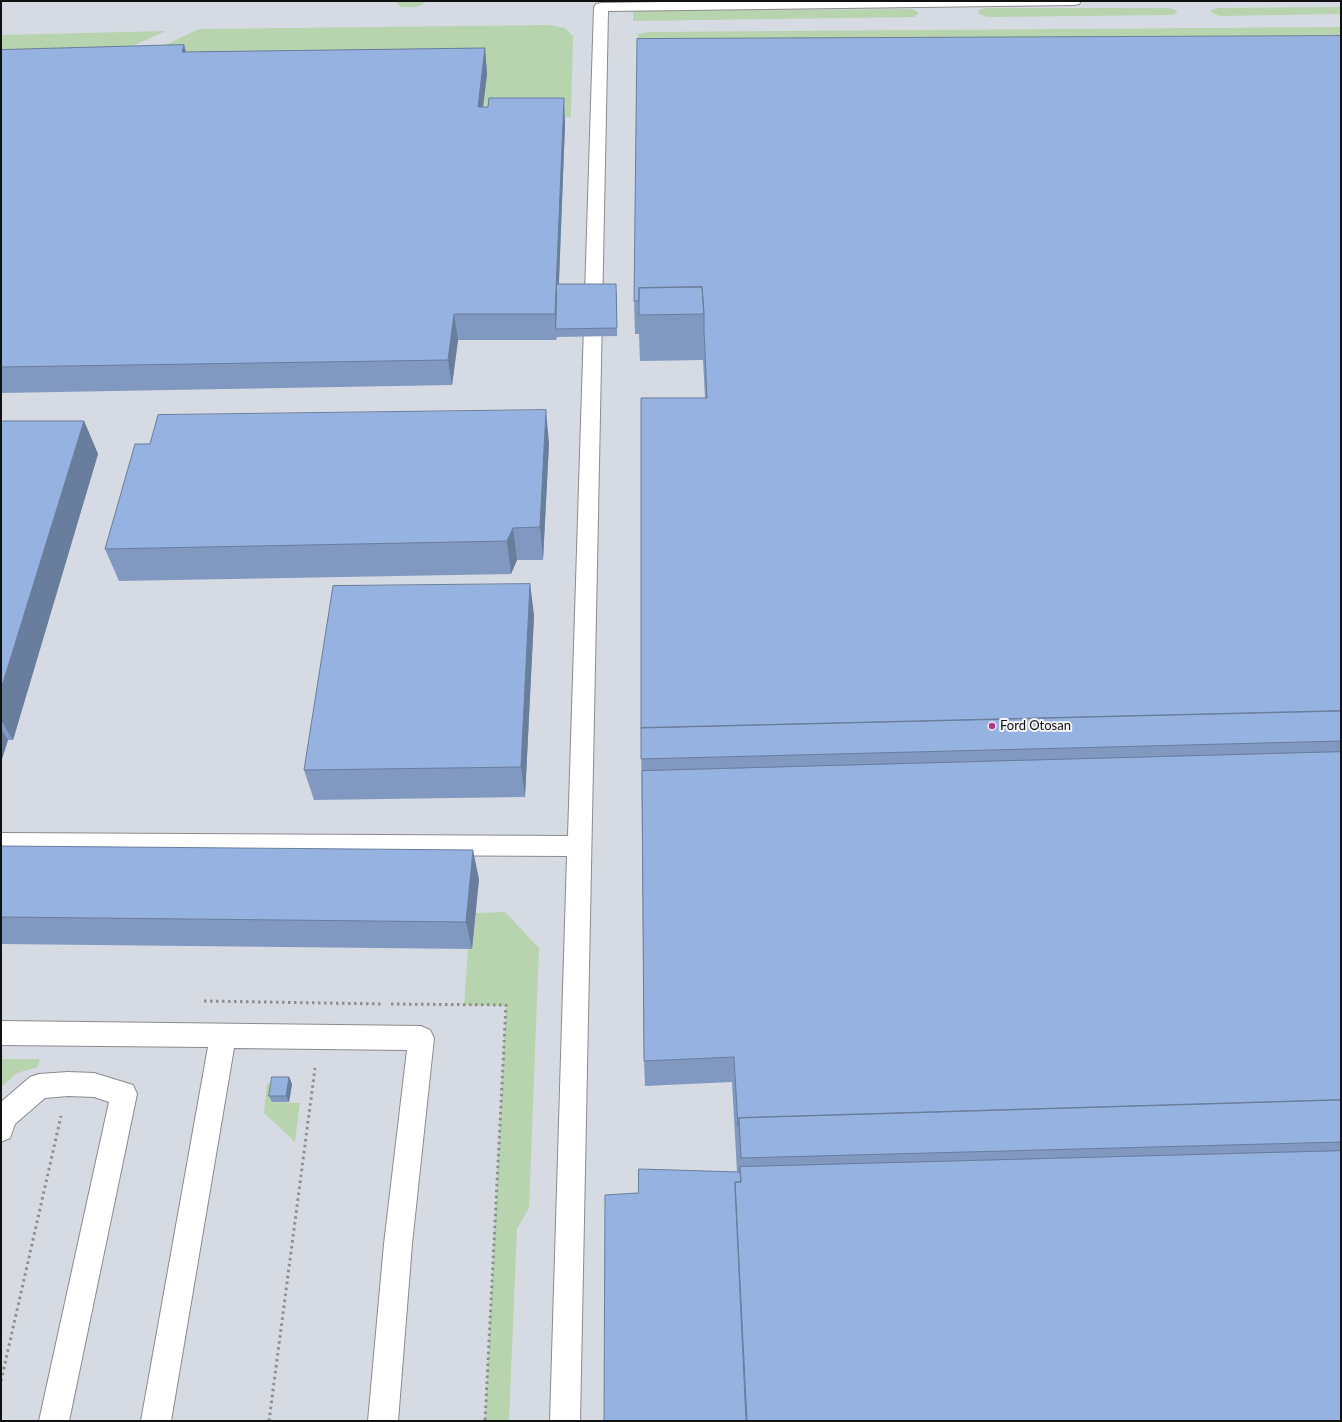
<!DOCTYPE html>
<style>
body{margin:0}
#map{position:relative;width:1342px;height:1422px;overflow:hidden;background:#e6e7e9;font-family:Lato,sans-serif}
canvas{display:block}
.frame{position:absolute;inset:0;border:2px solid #111112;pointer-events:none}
</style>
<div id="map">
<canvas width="1342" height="1422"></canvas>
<div class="frame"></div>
</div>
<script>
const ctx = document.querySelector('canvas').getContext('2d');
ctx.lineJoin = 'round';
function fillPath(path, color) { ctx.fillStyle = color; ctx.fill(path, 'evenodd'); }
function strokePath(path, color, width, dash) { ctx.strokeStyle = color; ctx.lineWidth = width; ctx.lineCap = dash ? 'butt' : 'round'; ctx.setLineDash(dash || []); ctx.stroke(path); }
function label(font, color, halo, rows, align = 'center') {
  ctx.font = font + ' Lato,sans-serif'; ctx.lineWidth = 4; ctx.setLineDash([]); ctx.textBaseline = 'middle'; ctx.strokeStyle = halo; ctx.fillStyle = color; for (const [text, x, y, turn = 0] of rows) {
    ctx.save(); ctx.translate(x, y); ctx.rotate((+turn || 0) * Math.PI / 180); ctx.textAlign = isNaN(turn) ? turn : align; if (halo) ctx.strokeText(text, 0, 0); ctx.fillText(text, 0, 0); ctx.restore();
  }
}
fillPath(new Path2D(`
 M1,1H1341V1421H1Z`), '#d6dbe3');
fillPath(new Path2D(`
 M394,1H426C420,9 410,7 401,7Z
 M1341,7V14L1220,16L1212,13L1211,10L1217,8Z
 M985,8H1169L1176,10L1177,13L1173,15L987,17L979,14L978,10Z
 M912,9L918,12V14L914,17L633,21V11Z
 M549,25L565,28L573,36L571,117H566L565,124H491L480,132L487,74L142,56L199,29Z
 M1341,27V69L638,72V34L649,32Z
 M166,31L128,48L1,51V35Z
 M505,912L539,948L529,1208L517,1229L509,1421H485L506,1006L464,1005L468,949H472L475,913Z
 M1,1059H40L38,1067L17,1073L1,1087Z
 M275,1083L272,1102L300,1103L295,1142L264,1113L267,1084Z`), '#b8d4af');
const minor = new Path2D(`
 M723,1H1081L1079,4L1074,5L608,11L580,1421H550L567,856L1,853V833L568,836L594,7L596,4L601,3Z
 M1,1021L421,1026L430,1030L434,1038L412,1244L398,1421H368L384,1244L407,1050L234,1048L171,1421H141L208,1047L1,1045Z
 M68,1072L94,1073L133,1085L137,1094L69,1421H39L109,1102L94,1097L68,1096L45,1098L15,1124L10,1138L1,1142V1102L30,1077L39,1074Z`);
strokePath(minor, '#8b8b8d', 2);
strokePath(new Path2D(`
 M204,1001L384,1004
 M391,1004L506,1005L485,1421
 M1,1381L61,1116
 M269,1421L315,1068`), '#8e8e90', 3, [2.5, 3.5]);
fillPath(minor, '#fff');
fillPath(new Path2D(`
 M1341,36V1421H604L638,1193L737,1172L732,1082L645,1086L644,1061L641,728L705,398L703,360L640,361L639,334H635L634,301Z
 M184,45L186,52L485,48L487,74L483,107L565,124L559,284L617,293V336L557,337L556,340H458L452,385L1,393V50Z
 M1,421H84L98,454L13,740H8L1,762Z
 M549,443L543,560H517L511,574L119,581L105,549L150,444Z
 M530,584L534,616L525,797L314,800L304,770Z
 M1,846L479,879L472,949L1,944Z
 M289,1077L292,1084L289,1102H272L269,1096Z`), '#8199c1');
fillPath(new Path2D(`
 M184,45L191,70L182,52Z
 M485,48L487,74L480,132L478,107Z
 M564,98L565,124L557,328L556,329L555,314Z
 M454,314L458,340L452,385L448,360Z
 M546,410L549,443L543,560L540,527Z
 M84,421L98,454L13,740L1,720V689Z
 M513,528L517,560L511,574L507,541Z
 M530,584L534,616L525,797L521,767Z
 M1,729L8,740L1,762Z
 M473,850L479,879L472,949L466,922Z
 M289,1077L292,1084L289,1102L286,1096Z`), '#697d9d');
const building = new Path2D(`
 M1341,36V711L641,728V398H707L704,331V314L702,287L639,288V301H634L637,39Z
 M184,45L182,52L485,48L478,107H488L489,98H564L555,314H454L448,360L1,367V50Z
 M557,284H616L617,328L556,329Z
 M702,287L704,314L639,315V288Z
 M546,410L540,527L513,528L507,541L105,549L135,444H150L158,415Z
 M1,421H84L1,689Z
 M530,584L521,767L304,770L333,586Z
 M1341,711V741L641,759V728Z
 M1341,752V1100L739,1118L738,1127L734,1057L644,1061L642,771Z
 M1,846L473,850L466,922L1,917Z
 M272,1077H289L286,1096H269Z
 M1341,1100V1142L741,1158L739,1118Z
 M1341,1151V1421H747L735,1182H741L740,1167Z
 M639,1169L740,1172L741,1182H735V1187L746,1421H604L605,1195L638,1193Z`);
fillPath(building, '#96b2e0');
strokePath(building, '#697d9d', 1);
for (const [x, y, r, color] of [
 [992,726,4,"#b1378b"]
]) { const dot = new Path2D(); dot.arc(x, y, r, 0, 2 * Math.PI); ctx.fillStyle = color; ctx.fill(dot); strokePath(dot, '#f3f4f6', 1.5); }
label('13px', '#111112', '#f3f4f6', [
 ["Ford Otosan",1000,726]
], 'left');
</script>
